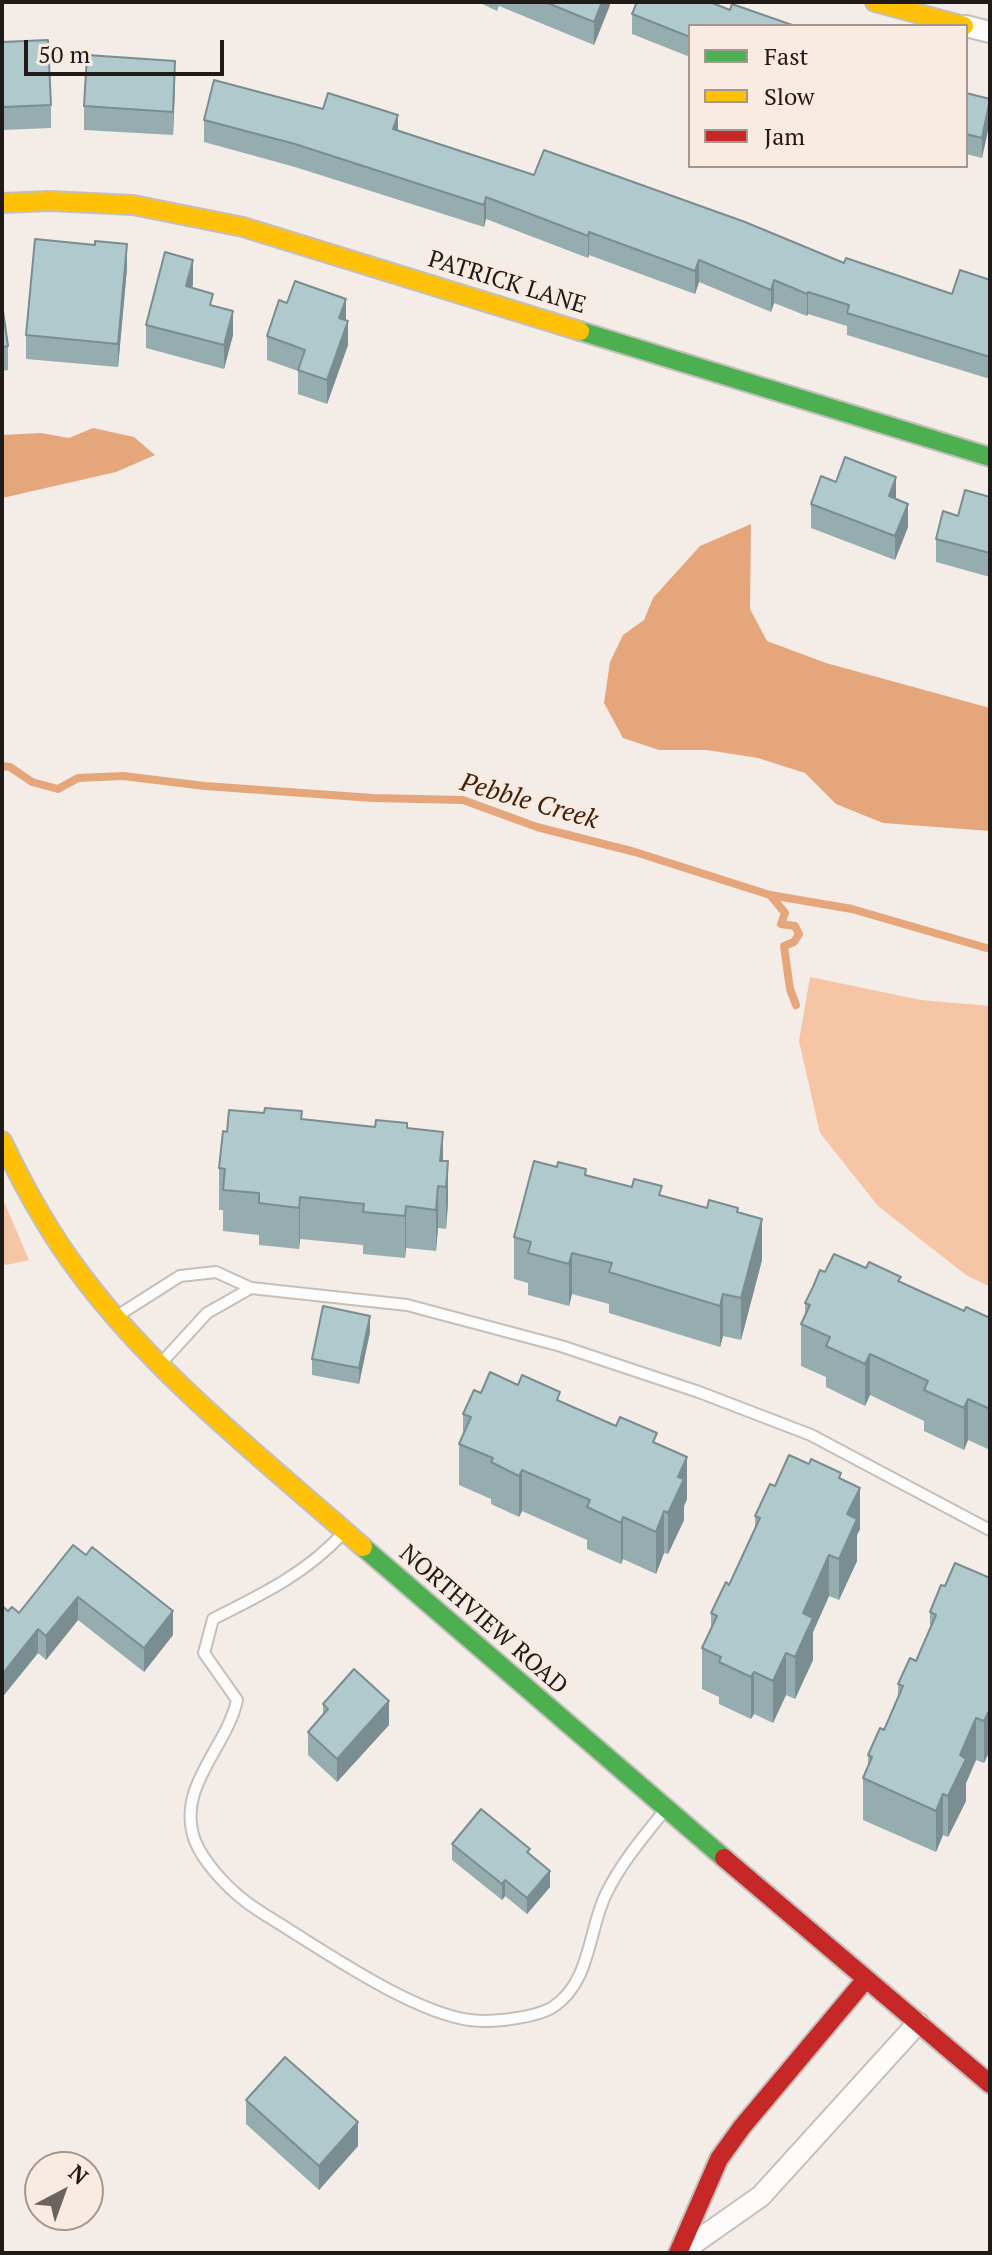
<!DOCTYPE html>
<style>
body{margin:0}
#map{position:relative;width:992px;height:2255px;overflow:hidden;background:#f4ece7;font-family:"PT Serif",serif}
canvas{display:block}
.frame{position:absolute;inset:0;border:4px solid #201b18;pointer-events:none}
.legend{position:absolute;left:688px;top:24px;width:280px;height:144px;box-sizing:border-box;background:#f9ebe2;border:2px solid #a29891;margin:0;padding:10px 14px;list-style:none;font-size:24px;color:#201b18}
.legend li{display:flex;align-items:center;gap:16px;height:40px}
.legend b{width:40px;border:2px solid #a29891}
.north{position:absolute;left:24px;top:2151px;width:80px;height:80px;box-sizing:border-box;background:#f9ebe2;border:2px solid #a29891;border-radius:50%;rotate:41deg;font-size:22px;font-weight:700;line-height:32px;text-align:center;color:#201b18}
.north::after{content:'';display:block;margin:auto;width:28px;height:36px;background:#6a6460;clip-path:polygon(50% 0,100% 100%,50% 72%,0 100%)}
.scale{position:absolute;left:24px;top:40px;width:200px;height:36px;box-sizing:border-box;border:4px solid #201b18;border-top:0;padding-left:10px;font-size:24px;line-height:28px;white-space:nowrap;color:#201b18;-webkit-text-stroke:6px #f9ebe2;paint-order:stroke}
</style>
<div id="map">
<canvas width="992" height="2255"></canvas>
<div class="frame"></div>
<ul class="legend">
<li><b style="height:10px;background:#4caf50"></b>Fast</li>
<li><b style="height:10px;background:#ffc107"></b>Slow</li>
<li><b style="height:10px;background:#c62828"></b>Jam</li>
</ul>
<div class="north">N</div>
<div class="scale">50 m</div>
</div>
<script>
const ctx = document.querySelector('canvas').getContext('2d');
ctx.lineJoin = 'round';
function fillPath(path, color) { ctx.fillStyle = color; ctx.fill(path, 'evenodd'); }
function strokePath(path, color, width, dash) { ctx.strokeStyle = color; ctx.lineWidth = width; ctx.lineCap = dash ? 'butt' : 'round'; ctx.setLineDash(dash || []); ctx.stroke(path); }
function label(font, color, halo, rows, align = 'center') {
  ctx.font = font + ' "PT Serif",serif'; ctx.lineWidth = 6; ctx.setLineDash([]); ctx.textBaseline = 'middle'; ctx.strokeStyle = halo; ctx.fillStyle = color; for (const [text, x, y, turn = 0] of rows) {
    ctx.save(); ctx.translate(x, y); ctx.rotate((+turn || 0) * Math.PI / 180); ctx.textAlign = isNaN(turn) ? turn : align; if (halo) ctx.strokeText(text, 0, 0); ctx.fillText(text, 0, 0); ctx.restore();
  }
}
fillPath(new Path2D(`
 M810,977L921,1000L990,1006V1287L966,1275L878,1206L820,1133L799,1041Z
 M2,1197L29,1260L6,1265L2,1263Z`), '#f6c5a6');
fillPath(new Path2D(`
 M93,428L134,437L155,455L116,472L2,498V435L41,433L69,438Z
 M751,524L750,609L767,641L826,663L990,708V831L883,823L836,804L805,773L758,758L707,750H659L623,738L604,703L610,662L623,635L644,620L653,598L700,546Z`), '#e5a67c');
strokePath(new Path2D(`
 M2,766L10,767L32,782L58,789L78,778L123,776L205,786L373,798L463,800L537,827L635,852L770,895L852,909L990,949
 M771,896L785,913L781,924L795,926L799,934L794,942L784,946L790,989L796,1005`), '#e5a67c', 8);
const lane = new Path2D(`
 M117,1316L180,1276L216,1272L251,1288L407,1305L561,1346L699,1392L811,1435L990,1530
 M164,1360L207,1313L251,1288
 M343,1533C307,1573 261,1595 213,1619L204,1653L237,1700C227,1748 175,1787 195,1841C204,1863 227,1887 245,1901C259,1912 276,1921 291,1931C337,1960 417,2013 470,2020C491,2023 535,2018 553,2007C591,1982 588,1931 606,1894C621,1863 644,1836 665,1810`);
const street = new Path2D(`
 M966,26L990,32
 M680,2253L761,2196L918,2023`);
const fast = new Path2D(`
 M580,331L990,457
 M363,1547L724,1858`);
const slow = new Path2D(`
 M875,2L964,26
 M2,203L50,201L133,205L243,227L580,331
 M2,1141C24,1187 48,1231 79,1272C155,1375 268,1463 363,1547`);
const jam = new Path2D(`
 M724,1858L990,2084
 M678,2253L719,2159L742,2127L866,1979`);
strokePath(lane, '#c5bfbc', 14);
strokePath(street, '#c5bfbc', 24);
strokePath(fast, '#c5bfbc', 22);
strokePath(slow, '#c5bfbc', 22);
strokePath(jam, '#c5bfbc', 22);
strokePath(lane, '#fdfcfb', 10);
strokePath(street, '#fdfcfb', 20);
strokePath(fast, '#4caf50', 18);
strokePath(slow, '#ffc107', 18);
strokePath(jam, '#c62828', 18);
fillPath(new Path2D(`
 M478,2H610V5L594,45L499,6L497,11Z
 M730,10L795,26H690V57L632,34V14Z
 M2,42L51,105V128L2,130Z
 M175,84L173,135L84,130V106Z
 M966,93L990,99L982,158L966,154Z
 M204,120L398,130L534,175L952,294L990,280V379L847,335V326L808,314L807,316L774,303L771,312L699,282L695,294L589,255L588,258L486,219L484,227L295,167L204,142Z
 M127,268L118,367L26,359V335Z
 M193,284L192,288L213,306L233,335L224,369L146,348V325Z
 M2,304L8,346V370L2,371Z
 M346,320L348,345L327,404L298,394V371L267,360V336Z
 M836,482L908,527L895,560L811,528V504Z
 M990,497V577L936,562V539L958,516Z
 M302,1119L375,1127L407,1128L443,1161L448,1203L446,1229L438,1228L436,1251L406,1248L405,1258L363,1254V1245L300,1239L299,1249L259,1245V1235L223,1231V1210H219V1168L227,1132Z
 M586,1175L707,1208L738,1213L762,1260L741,1340L723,1336L720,1347L609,1313V1304L572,1294L569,1306L528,1295V1283L514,1279V1237Z
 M866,1268L964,1311L990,1318V1450L968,1440L964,1450L924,1431V1421L870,1395L865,1406L826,1387V1377L801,1366V1324L805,1316V1303L825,1272Z
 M370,1332L359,1384L312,1375V1359Z
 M518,1385L560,1402L657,1444L687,1499L684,1506V1520L668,1554L664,1553L656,1574L623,1559L621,1564L587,1549V1540L522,1511L519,1517L491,1504V1499L459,1485V1444L463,1434V1414L481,1393Z
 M841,1479L860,1529L857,1535V1561L839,1600L829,1596L813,1632V1660L795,1699L786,1695L773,1723L754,1714L751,1719L719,1704V1697L702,1689V1648L711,1629V1613L729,1585L755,1528V1516L775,1486Z
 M73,1545L173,1635L144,1672L78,1620L46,1660L38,1653L4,1695L2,1694V1606L8,1611L19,1613Z
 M990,1578V1750L984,1763L976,1760L966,1783V1801L948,1837L943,1835L936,1852L863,1820V1778L868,1768V1755L884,1730L898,1698V1684L916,1661L930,1630V1612L945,1586Z
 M323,1704L389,1725L337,1782L308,1755V1732L323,1715Z
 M452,1844L530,1854L550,1887L527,1914L505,1896L502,1900L452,1860Z
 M246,2100L358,2146L319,2190L246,2124Z`), '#96adb0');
fillPath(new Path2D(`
 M602,2H610V5L594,45V22Z
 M175,61V84L173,135V112Z
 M990,102V122L982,158V138Z
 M398,115V137L393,129Z
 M486,197V219L484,227V205Z
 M589,232V255L588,258V236Z
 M127,244V268L118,367V344Z
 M193,260V284L186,310V286Z
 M699,260V282L695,294V271Z
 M774,280V303L771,312V290Z
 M808,292V314L807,316V294Z
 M346,299V323L339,318Z
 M233,311V335L224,369V345Z
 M348,321V345L327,404V380Z
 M896,477V500L889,496Z
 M908,504V527L895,560V536Z
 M443,1132V1173L440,1161Z
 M448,1161V1203L446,1229V1187Z
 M438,1186V1228L436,1251V1210Z
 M300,1197V1239L299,1249V1208Z
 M406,1206V1248L405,1258V1216Z
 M762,1219V1260L741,1340V1298Z
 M572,1253V1294L569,1306V1264Z
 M723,1294V1336L720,1347V1306Z
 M370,1316V1332L359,1384V1368Z
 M870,1354V1395L865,1406V1364Z
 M968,1399V1440L964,1450V1408Z
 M687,1457V1499L684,1506V1520L668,1554V1513L678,1477Z
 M522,1470V1511L519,1517V1476Z
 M860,1488V1529L857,1535V1561L839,1600V1559L847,1514Z
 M664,1511V1553L656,1574V1532Z
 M623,1517V1559L621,1564V1523Z
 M829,1555V1596L813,1632V1660L795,1699V1657L803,1613Z
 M78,1597V1620L46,1660V1636Z
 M173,1611V1635L144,1672V1648Z
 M38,1629V1653L4,1695V1672Z
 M786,1653V1695L773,1723V1681Z
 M754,1672V1714L751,1719V1677Z
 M389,1701V1725L337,1782V1759Z
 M990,1709V1750L984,1763V1721Z
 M976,1718V1760L966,1783V1801L948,1837V1796L960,1755Z
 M943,1794V1835L936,1852V1811Z
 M550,1871V1887L527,1914V1898Z
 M505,1880V1896L502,1900V1884Z
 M358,2122V2146L319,2190V2166Z`), '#7a8d90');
const building = new Path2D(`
 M545,2H602L594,22Z
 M637,2H710L730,10L732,4L795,26H690V37L632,14Z
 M48,40L51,105L2,107V42Z
 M87,55L175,61L173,112L84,106Z
 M214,80L323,109L328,93L398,115L393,129L534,175L544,150L745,222L844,263L846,258L952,294L960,270L990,280V357L847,313L849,305L808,292L807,294L774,280L771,290L699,260L695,271L589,232L588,236L486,197L484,205L295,144L204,120Z
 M966,93L990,99L982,138L966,134Z
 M35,239L95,245V241L127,244L118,344L26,335Z
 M165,252L193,260L186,286L213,294L210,305L233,311L224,345L146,325Z
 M295,281L346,299L339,318L348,321L327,380L298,370L305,350L267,336L279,300L287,303Z
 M2,304L8,346L2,347Z
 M845,457L896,477L889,496L908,504L895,536L811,504L821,476L836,482Z
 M965,490L990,497V553L936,539L943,511L958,516Z
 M265,1108L302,1111L301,1119L375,1127L376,1120L407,1123V1128L443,1132L440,1161H448L447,1175L446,1187L438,1186L436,1210L406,1206L405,1216L363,1212L364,1204L300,1197L299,1208L259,1203V1193L223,1190L225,1169L219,1168L223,1131L227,1132L229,1110L264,1113Z
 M534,1161L557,1167L558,1162L586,1169L585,1175L632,1187L634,1179L662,1186L659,1195L707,1208L709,1200L738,1208L737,1212L762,1219L741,1298L723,1294L720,1306L609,1272L612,1263L572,1253L569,1264L528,1253L531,1242L514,1237Z
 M834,1254L866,1268L869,1262L901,1277L898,1281L964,1311L966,1307L990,1318V1409L968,1399L964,1408L924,1390L928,1381L870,1354L865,1364L826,1346L830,1337L801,1324L810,1305L805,1303L813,1287L820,1270L825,1272Z
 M323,1306L370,1316L359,1368L312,1359Z
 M490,1372L518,1385L522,1375L560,1392L557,1400L616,1426L620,1417L657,1433L653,1442L687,1457L678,1477L684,1479L668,1513L664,1511L656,1532L623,1517L621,1523L587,1507L590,1500L522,1470L519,1476L491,1462L493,1458L459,1444L471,1417L463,1414L474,1390L481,1393Z
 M789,1455L809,1464L811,1459L841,1473L839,1478L860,1488L847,1514L857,1519L839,1559L829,1555L803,1613L813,1618L795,1657L786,1653L773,1681L754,1672L751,1677L719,1662L721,1657L702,1648L717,1616L711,1613L726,1582L729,1585L760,1518L755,1516L770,1484L775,1486Z
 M73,1545L86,1555L92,1547L173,1611L144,1648L78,1597L46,1636L38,1629L4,1672L2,1670V1606L8,1611L12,1607L19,1613Z
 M955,1563L990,1578V1709L984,1721L976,1718L960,1755L966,1759L948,1796L943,1794L936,1811L863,1778L872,1757L868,1755L880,1728L884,1730L903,1686L898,1684L910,1658L916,1661L936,1615L930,1612L941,1585L945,1586Z
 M354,1669L389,1701L337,1759L308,1732L328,1709L323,1704Z
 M481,1809L530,1849L527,1852L550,1871L527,1898L505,1880L502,1884L452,1844Z
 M285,2057L358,2122L319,2166L246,2100Z`);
fillPath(building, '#afc9cd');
strokePath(building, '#7a8d90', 2);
label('24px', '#201b18', '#f9ebe2', [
 ["PATRICK LANE",507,283,17],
 ["NORTHVIEW ROAD",483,1620,41]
]);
label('italic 26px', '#442209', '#f9ebe2', [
 ["Pebble Creek",529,802,16]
]);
</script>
